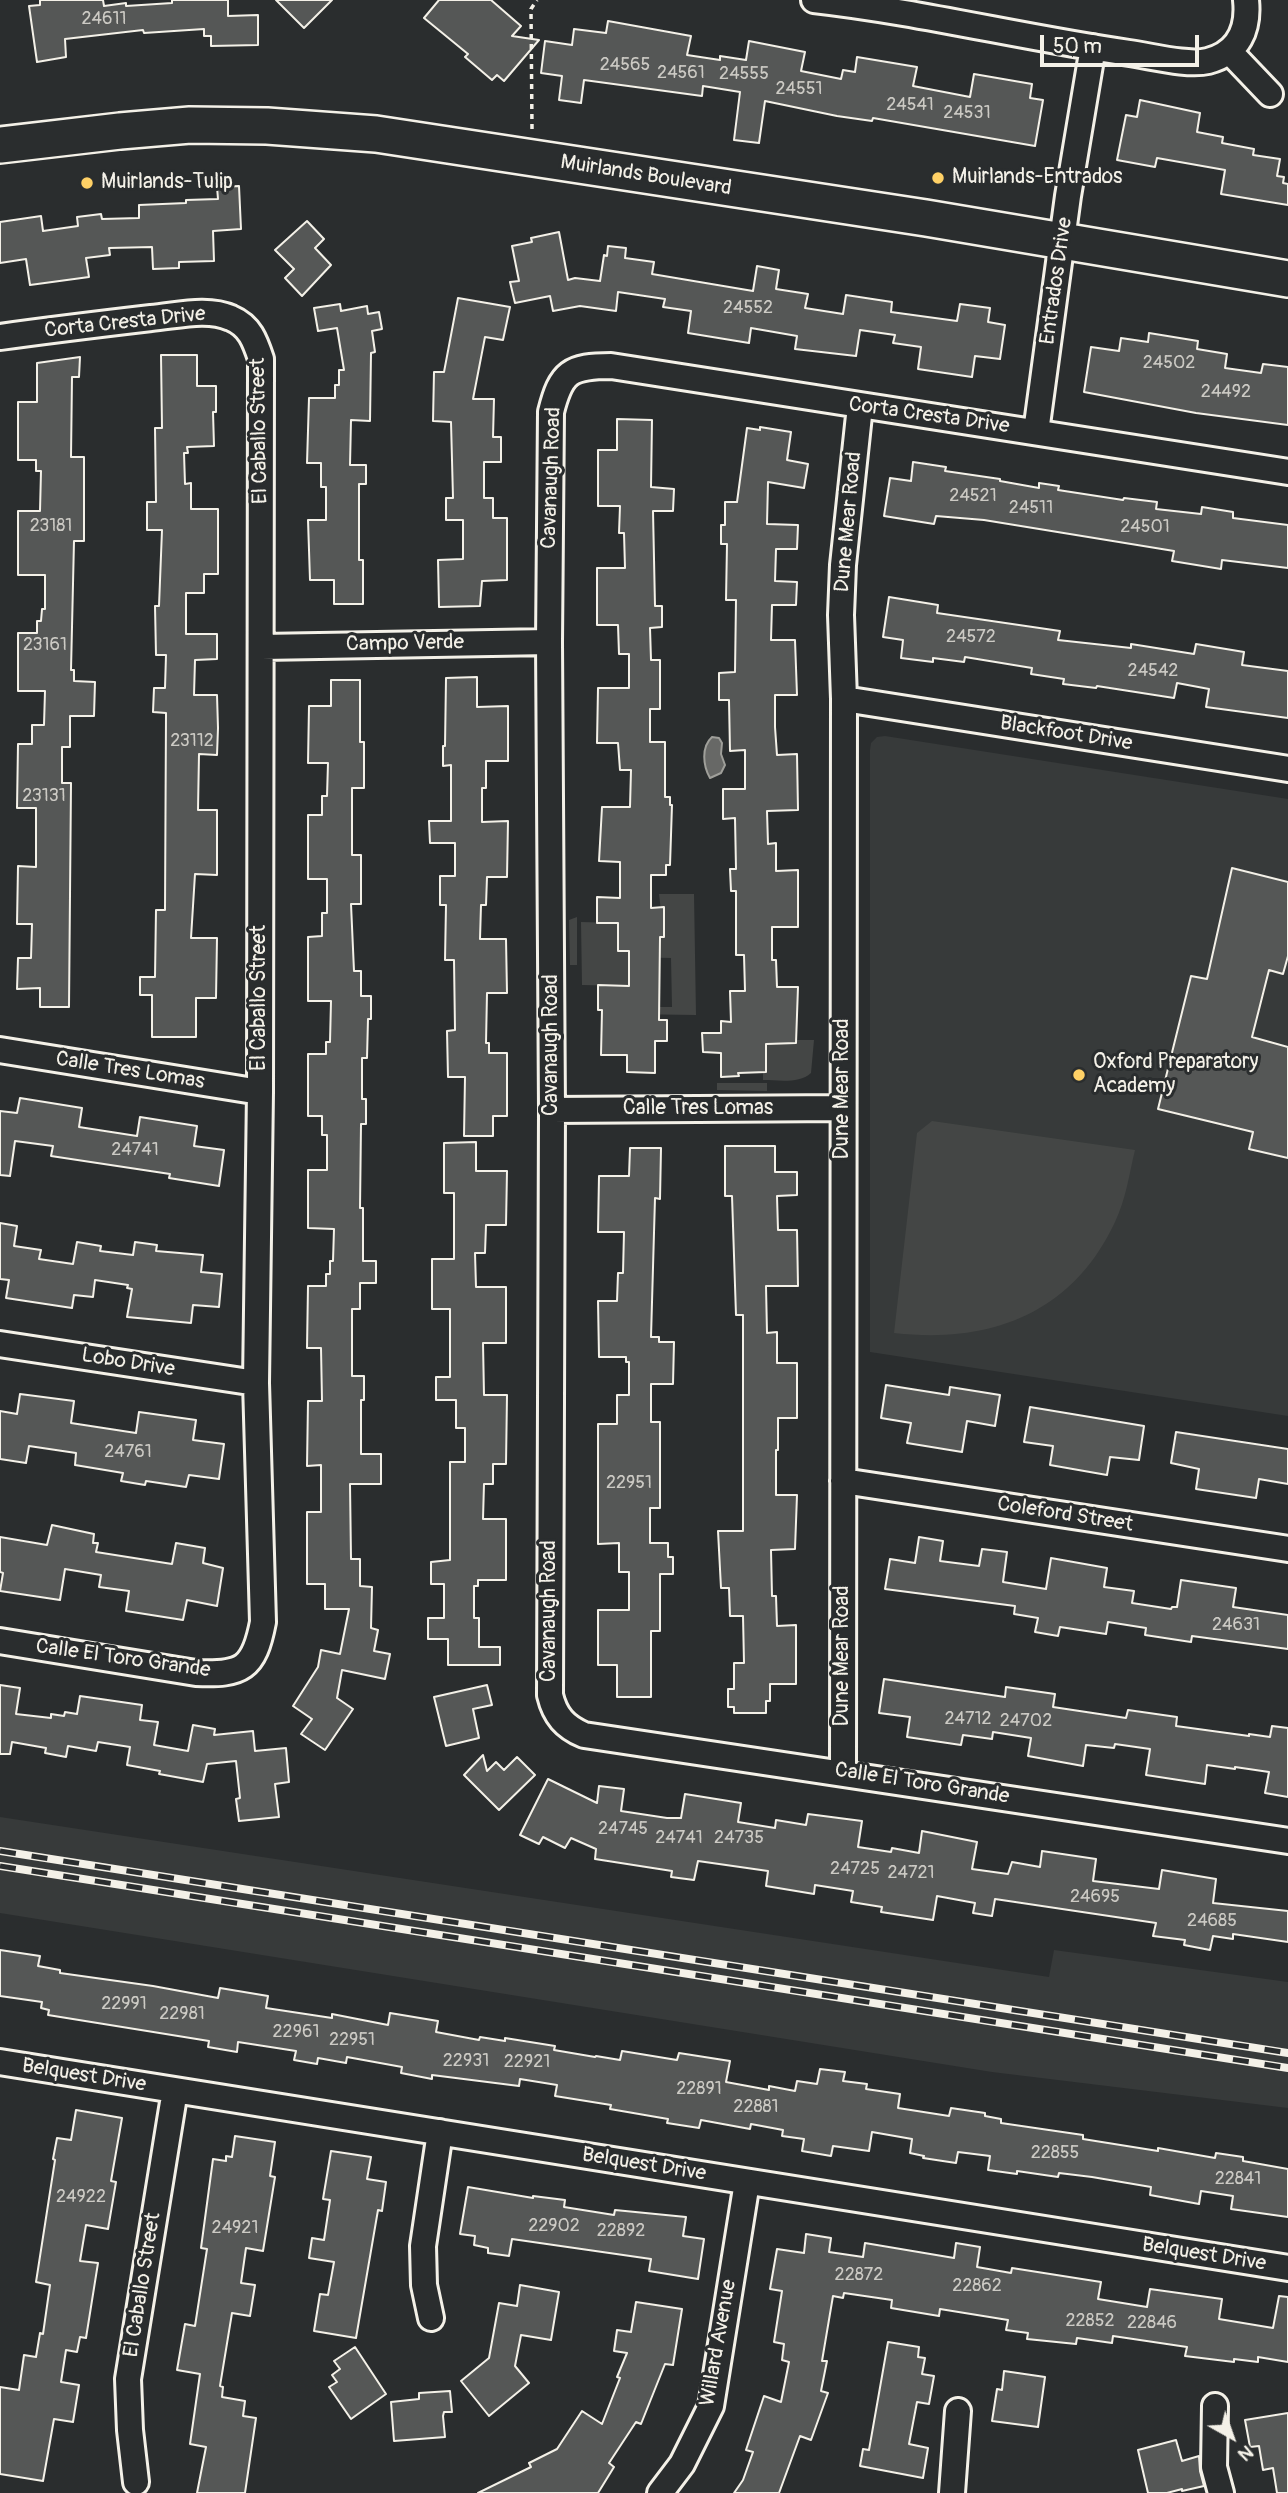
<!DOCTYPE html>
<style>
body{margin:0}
#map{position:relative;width:1288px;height:2493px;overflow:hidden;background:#2a2d2e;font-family:Pangolin,sans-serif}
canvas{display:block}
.north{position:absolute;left:1197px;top:2402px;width:70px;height:70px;-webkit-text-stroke:5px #2a2d2e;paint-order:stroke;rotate:140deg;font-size:19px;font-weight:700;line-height:28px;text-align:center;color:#f4f1e8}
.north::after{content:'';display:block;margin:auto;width:24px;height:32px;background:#f4f1e8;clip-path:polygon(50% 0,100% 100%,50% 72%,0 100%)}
.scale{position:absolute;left:1040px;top:35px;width:159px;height:32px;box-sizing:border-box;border:4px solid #f4f1e8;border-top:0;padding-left:9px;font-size:21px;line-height:24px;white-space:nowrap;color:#f4f1e8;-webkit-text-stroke:5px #2a2d2e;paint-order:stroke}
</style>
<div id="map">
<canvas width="1288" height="2493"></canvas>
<div class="north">N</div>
<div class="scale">50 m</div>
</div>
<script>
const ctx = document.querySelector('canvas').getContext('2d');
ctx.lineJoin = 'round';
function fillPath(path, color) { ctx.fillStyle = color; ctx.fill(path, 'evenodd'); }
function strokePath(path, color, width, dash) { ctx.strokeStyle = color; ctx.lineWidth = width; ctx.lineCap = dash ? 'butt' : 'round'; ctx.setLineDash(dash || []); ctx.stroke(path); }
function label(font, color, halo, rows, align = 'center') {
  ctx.font = font + ' Pangolin,sans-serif'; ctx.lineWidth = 6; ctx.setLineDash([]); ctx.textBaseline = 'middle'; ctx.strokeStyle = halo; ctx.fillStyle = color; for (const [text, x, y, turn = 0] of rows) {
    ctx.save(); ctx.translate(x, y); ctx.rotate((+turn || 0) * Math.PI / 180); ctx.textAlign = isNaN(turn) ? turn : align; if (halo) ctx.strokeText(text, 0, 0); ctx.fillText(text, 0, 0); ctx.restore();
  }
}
fillPath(new Path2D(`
 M885,736L1288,799V1416L870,1352V750L871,743L877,737Z
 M0,1817L1049,1977L1054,1950L1288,1982V2108L992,2072L0,1913Z`), '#373a3a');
fillPath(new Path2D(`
 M659,894H694L696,1015L626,1014L625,1007H672L671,958L629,957V986L582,985L581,922L618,923V951H649L650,937H664Z
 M577,917V965H570L569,920Z
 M796,1040H814L811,1073C799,1084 778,1080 763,1080V1072H766V1044L796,1043Z
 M717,1083H767V1091L717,1090Z
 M932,1121L1135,1150C1129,1175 1126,1199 1115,1222C1072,1314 990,1344 894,1333L917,1133Z`), '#444645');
const water = new Path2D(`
 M712,737L719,738L722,743L721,754L725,765L721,773L710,778C703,766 701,747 712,737Z`);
fillPath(water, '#676866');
strokePath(water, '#9f9f9a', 2);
const building = new Path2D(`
 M40,0H103L104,6L126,3V6L172,3V0H228V16L258,15V45L211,46V36H204V29L144,33L143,30L65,39L66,57L37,62L29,6L40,5Z
 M276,0H332L304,28Z
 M439,0H491L521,26L512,36L539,40L504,81L497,75L492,80L465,57L468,54L424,18Z
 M608,21L691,36L687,55L720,60V56L746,60L749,41L805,52L801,71L841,79L843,70L855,72L857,57L917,67L913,86L970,97L974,74L1032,84L1030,98L1043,100L1035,146L873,118L872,121L837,116L765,101L759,143L734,140L740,92L703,86L702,96L584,80L581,103L559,100L562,76L541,73L545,41L572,45L574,29L606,33Z
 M1140,100L1200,113L1197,132L1223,137L1222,143L1254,149L1253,155L1280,159L1277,176L1284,177L1283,183L1288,184V205L1221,194L1225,170L1157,158L1155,167L1117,160L1126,115L1137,117Z
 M239,186L241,229L213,231L214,261L179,262V268L153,269L152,247L109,248L110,255L86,258L89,277L30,285L26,259L0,263V222L41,216L43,231L78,226L77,217L101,214L102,219L139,218V205L186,203V200L218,199L217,187Z
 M307,221L324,239L315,248L331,265L302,296L285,278L294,269L275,250Z
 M559,232L568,280L575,278L600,281L604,255L607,256L608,246L626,248L625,258L654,262L652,274L753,291L757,266L779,270L776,289L808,294L805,308L843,314L846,295L892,302L891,312L957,321L960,304L990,308L988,322L1005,325L1000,359L975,356L972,377L918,369L921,347L893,343L895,335L860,330L856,356L795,349L797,336L751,328L749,343L688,333L691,311L663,307L665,299L618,292L616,311L580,306L553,311L550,296L515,303L510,282L519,281L512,246L532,242L531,238Z
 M458,298L510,307L503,340L485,337L473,399H494L493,437H501V462H484V498H493V518H507V580L482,581L480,606L439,607L438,560L463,559V520H446V498H453L451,422L433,421L434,372H444Z
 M340,304L341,311L367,306L368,314L379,312L382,329L372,331L375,352L371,353L370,421L351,420L350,465H366V484H359V560H363V604H334V580H310L308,520H326V487H321V463H307L309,398H335V385H339V370H344L337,328L318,331L314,308Z
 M1149,333L1198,341L1197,349L1227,354L1225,368L1261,373L1263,364L1288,367V425L1196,413L1084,392L1091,347L1119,351L1121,338L1148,342Z
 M161,355H197V386H216V412H213L214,446L187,447L188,453H184L185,484L191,483V509H218V574H204V593H186V634H217V659L195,660L194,695H217L218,728L217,755L199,754L198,810H217V875L195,874L191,938H217L216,998H196V1037H152V995H140V977H155L156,910H165L166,713L153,712L154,688H165L166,655H156L155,606H159L162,530H147V502H156L155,428H162Z
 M80,357L79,377H72L71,457H84V541H74L71,670H74V681L95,682L94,716H70V747H62V783H71L69,1007H40V988L17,989L18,958H31L32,924H17L18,866L36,867V808H17L18,744H32V725H44L45,691H18V633H37V621H41L42,609H45V575H18V511H40L41,471H36V460H18V402H37V363Z
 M617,419L652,420L651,487L674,489L673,511H653L655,606H662V627L650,628L651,660H660V709H650V742H665V797H670V805H672L670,865H666V875H651V908L664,907V937H660L659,1020H667V1041H655V1073L627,1072V1055H601L602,1010H598V985L629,986V951H618V923H597V897L620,898V862L599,861L602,807H630L631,770H620L618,743H597L598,688H629V654H619L618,625H597V568H625L624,533H619L620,506H598V450H617Z
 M760,427L791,432L787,460L808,464L804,488L768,482L767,524L798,525L797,549H776L775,581L797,582L796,605H772L771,640H795L797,695H775V727L777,755L797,754L798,810L767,811L768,844L776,843V871L798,870V927H772V960H776L777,987H798L796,1043L766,1044V1072L738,1073L739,1076L721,1077V1053L703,1052L702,1033H721V1021L731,1022L730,991H745L744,955H736V891H731L730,869H736L735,818L723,819V789H745V750L730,751L729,700H719V673L735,672L736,600H726L727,544H721V525H725V502H737L747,428L760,430Z
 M913,462L946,467L945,471L1000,479V481L1039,488V483L1059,486L1058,490L1123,500L1124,498L1157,502L1156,509L1201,514L1202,507L1233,512V518L1288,525V568L1222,560L1221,569L1172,561L1174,551L984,520L936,516L934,524L884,516L890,478L911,481Z
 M889,597L938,605L937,613L1060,631L1058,640L1131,648V644L1194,654L1196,644L1244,652L1242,665L1288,671V718L1206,707L1209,689L1177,683L1174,698L1097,686L1096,688L1063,684L1064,679L1031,674L1032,668L965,657L964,662L933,658V662L901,658L903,640L883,637Z
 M477,677V707L508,706V761H486V788H482V822L508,821L507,877H487L486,905H481L480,939H506L507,993H487L486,1043H489V1053H507V1116H493V1136H464L465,1077H448L447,1031L455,1030L454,960H445L446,905H440V876H455V843H430L429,821H451V765L443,766V746H445L446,678Z
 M331,680H360V742H364V788H352V855H361V904H351L354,971H361V996H371V1019H368L367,1058H362V1099H366V1124H361L360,1208H363V1261H376V1283H360V1309H352V1376H364V1400H361V1454H381V1484H350L351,1559H360V1586L372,1587L371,1628L378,1630L374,1651L390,1654L385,1679L342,1670L337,1698L353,1709L325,1750L301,1734L312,1719L293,1706L318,1667L321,1650L340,1654L349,1609H325V1584H307V1512H321V1465L307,1466L308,1401H322L321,1348H307L308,1286H326V1274H330V1261H333L334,1229L308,1228V1170H327V1135H322V1116H308V1054H326V1042H330L331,1001H308V937L322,936V913H327V879H308V815H322V796H327L328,763H308L309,706H331Z
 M1232,868L1288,882V956L1283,974L1269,970L1252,1037L1288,1047V1158L1249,1149L1253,1132L1158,1109L1191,976L1207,979Z
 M20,1098L82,1108L79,1127L137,1136L140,1117L197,1126L194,1146L224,1150L219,1186L169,1178L170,1174L51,1156L53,1146L15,1141L10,1176L0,1175V1111L17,1113Z
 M476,1142V1171H507L506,1225H486L485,1253H475L476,1287H506V1343H483L484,1395H507L506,1464H493V1484H484L483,1519H506V1580H478V1586H474V1618H479V1647H500V1665H448V1639H428V1618H444V1584H431V1562L450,1560V1462H465V1428H456V1400H436V1377H450V1309H432V1259H454V1193H444V1143Z
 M725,1146H775V1172H797V1195L777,1196L778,1230H797L798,1286H766L767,1333L777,1332V1363H797V1418H778V1450H776V1495H797L795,1549L771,1550L772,1596H776L777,1626L796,1625V1684H770V1701H766V1713H734V1707H728V1689H734V1663H744L743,1616H730L729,1588H721L718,1531H743V1315H736L732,1196H725Z
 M630,1148H661L660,1199L655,1198L651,1337H659V1342H674L673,1384H651V1422H660V1508H650V1543H668V1557H673V1574H660V1631H651V1697H617V1665H598V1610H629V1572H619V1543L598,1544V1424H617V1395H629V1362H626V1357H599L598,1301H617L618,1273H623L624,1232H598L599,1176H629Z
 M0,1223L17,1226L14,1246L41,1250L39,1259L73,1264L77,1242L101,1246L100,1251L133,1255L135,1242L157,1245L156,1251L203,1255L201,1272L222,1274L219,1307L193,1305L191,1323L127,1317L132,1289L127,1288L128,1285L95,1280L93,1297L74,1295L72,1308L6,1298L9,1280L0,1279Z
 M886,1385L949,1395L950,1387L1000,1395L995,1426L967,1421L962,1452L907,1443L911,1423L881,1418Z
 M20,1394L74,1401L71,1423L136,1433L139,1412L196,1420L193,1440L224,1444L219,1479L189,1475L186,1487L146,1481L145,1485L121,1481L123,1473L75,1465L76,1453L29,1446L26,1463L0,1459V1411L17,1414Z
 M1030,1407L1144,1426L1139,1460L1110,1457L1107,1475L1050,1465L1053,1446L1024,1442Z
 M1176,1432L1288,1449V1484L1259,1479L1256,1498L1196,1489L1199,1469L1171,1463Z
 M52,1525L94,1534L93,1543H98L96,1552L172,1564L176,1543L205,1548L203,1563L223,1568L217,1606L187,1600L183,1620L126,1611L129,1591L99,1587L101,1575L65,1569L60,1600L0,1591L3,1573L0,1572V1537L47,1545Z
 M919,1537L943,1541L940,1561L979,1566L982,1549L1007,1552L1003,1582L1046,1589L1051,1558L1107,1568L1104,1587L1134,1591L1132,1603L1171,1609L1172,1607H1177L1181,1580L1236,1588L1233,1607L1288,1615V1649L1192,1636L1191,1642L1145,1635L1146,1628L1108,1622L1106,1634L1060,1627L1058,1636L1035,1632L1038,1618L1014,1614L1015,1606L885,1589L890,1559L915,1563Z
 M884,1679L1005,1697L1006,1687L1055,1694L1053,1707L1126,1718L1128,1710L1177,1717L1176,1726L1249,1736V1734L1270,1737L1272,1726L1288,1728V1797L1265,1793L1269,1772L1235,1767V1769L1207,1765L1205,1784L1146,1775L1150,1749L1115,1744L1114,1748L1086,1745L1083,1766L1028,1756L1031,1738L993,1732L992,1739L963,1735L961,1745L907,1737L910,1717L879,1713Z
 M0,1685L20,1688L16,1714L51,1718V1714L64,1716L65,1712L77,1714L80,1696L142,1705L140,1720L158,1722L154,1745L188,1751L193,1725L215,1729L214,1735L253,1731L255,1751L286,1748L289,1782L275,1784L279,1817L239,1821L236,1799L240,1798L236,1761L207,1764L203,1782L159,1774L160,1771L127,1765L130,1747L98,1742L96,1751L68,1746L66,1757L45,1753L46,1748L12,1742L10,1754H0Z
 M487,1685L492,1705L473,1709L479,1738L446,1746L434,1697Z
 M483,1755L487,1771L496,1762L504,1770L517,1757L535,1775L499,1810L464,1775Z
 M548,1779L597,1803L599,1786L624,1789L621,1811L667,1818H681L685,1794L741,1803L738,1822L775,1828L776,1820L806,1825L808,1814L862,1821L858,1847L891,1852L892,1848L919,1853L922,1831L977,1842L972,1869L1008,1874L1012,1862L1040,1867L1042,1851L1096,1859L1093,1881L1159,1889L1162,1870L1216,1879L1213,1903L1288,1911V1942L1233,1934V1939L1213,1936L1210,1950L1184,1945L1185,1940L1153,1936L1156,1923L995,1899L992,1916L973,1913L975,1903L937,1896L933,1920L881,1912L882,1907L851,1902L853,1891L815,1885L814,1894L766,1886L768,1871L698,1861L694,1880L671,1877L672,1871L595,1859L596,1849L571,1838L565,1848L543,1837L539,1844L520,1835Z
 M0,1950L40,1956L38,1966L60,1970V1973L153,1986L218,1998L220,1988L268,1996L266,2008L332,2018V2014L388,2025L390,2013L438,2021L436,2032L479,2040L480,2037L505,2041V2038L555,2046L554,2050L595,2057L596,2056L620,2060L622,2051L677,2060L679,2053L730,2061L726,2082L769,2090V2086L795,2091L797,2081L817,2084L820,2069L845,2072L843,2081L867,2084L866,2089L900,2094L898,2108L949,2116L951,2108L985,2113V2116L1001,2119V2123L1083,2135V2139L1158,2151V2148L1215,2158L1216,2153L1243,2157V2161L1288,2169V2217L1231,2209L1233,2196L1201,2191L1199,2204L1150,2195L1151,2187L1092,2177L1059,2173L1058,2177L1017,2171V2174L988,2170L990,2156L958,2152L956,2163L923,2158L924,2156L910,2153L912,2139L872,2132L869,2151L833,2146L831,2156L802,2151L804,2139L782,2136L783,2130L751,2124L750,2129L701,2120L699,2128L667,2123L668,2119L610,2109L611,2105L555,2096L557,2085L520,2079L519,2086L432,2075V2079L401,2073L402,2067L347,2057L346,2063L318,2058L317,2064L294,2060L296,2051L238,2042L237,2052L208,2047L209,2041L48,2015L49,2010L41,2008L42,2002L0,1996Z
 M76,2110L122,2118L111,2181L116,2182L108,2229L86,2225L80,2261L98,2263L86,2338L80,2337L77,2352L66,2350L61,2382L79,2385L73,2422L54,2419L43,2481L0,2474V2387L19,2390L24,2355L36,2357L40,2333L43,2334L50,2285L36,2282L55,2160L53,2159L57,2138L71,2140Z
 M235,2136L275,2142L270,2176L275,2177L263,2251L246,2248L241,2283L255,2285L250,2316L232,2313L220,2386L223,2387L222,2397L245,2401L243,2416L256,2418L245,2493H197L206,2447L190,2444L200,2374L177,2370L185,2324L195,2326L207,2249L201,2248L213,2159L226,2161V2156L232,2157Z
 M331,2151L371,2157L367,2179L386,2182L382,2211L378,2210L356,2338L314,2331L320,2294L328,2295L334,2262L309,2258L312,2238L324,2240L330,2200L323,2199Z
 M468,2187L533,2198V2196L565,2200L564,2207L614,2215L615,2210L686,2217L683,2236L704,2239L698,2279L649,2271L651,2259L512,2239L509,2256L488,2253V2248L474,2245L475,2236L460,2234Z
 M806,2234L831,2238L829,2252L863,2257L865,2243L954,2258L956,2243L980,2247L977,2267L1011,2273L1012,2268L1101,2282L1098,2299L1147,2307L1150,2289L1222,2299L1219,2319L1273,2328L1279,2296L1288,2297V2362L1258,2357V2362L1234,2359V2362L1185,2356L1187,2347L1113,2336L1112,2343L1077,2338L1076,2344L1027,2339L1028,2333L1006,2330L1008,2320L940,2309L939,2316L891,2308L892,2300L844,2293L843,2298L833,2296L822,2361H827L821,2391L828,2393L811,2440L800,2436L779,2493H734L743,2480L753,2452L746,2450L764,2396L781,2402L789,2362L782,2360L784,2344L774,2342L782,2291L770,2289L777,2249L804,2253Z
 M520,2285L559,2292L551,2340L521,2335L515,2366L529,2383L489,2416L461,2381L489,2358L499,2303L517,2306Z
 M636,2302L682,2309L673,2365L665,2364L641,2424L636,2422L609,2463L614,2467L598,2493H478L531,2467L529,2463L557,2449L582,2411L602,2424L620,2378L617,2377L627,2353L614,2351L617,2330L631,2332Z
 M888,2342L919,2347L918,2357L925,2358L922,2374L934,2376L929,2404L917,2402L909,2444L928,2448L923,2478L860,2466L863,2449L869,2450Z
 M355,2347L386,2394L351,2419L329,2387L337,2382L332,2375L340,2369L334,2361Z
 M1004,2371L1045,2377L1038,2427L992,2421L997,2389L1002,2390Z
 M450,2391L452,2412H444L443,2416L445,2437L394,2441L391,2402L419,2399V2393Z
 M1288,2413V2493H1277L1273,2468L1263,2470L1259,2446L1250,2447L1245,2420Z
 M1176,2440L1182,2461L1199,2456L1200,2471L1204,2486L1182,2491V2489L1167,2493H1148L1138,2450Z`);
fillPath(building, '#555756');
strokePath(building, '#f4f1e8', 2);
const street = new Path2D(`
 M814,0C920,12 1024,38 1129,53C1151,56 1188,66 1208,61C1239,53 1249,29 1246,0
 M1229,51L1270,94
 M0,337C50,330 100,324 151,318C176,316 207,307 231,318C250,326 255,341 261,359L260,1092L256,1383L263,1622C254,1669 242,1675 196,1673L0,1641
 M1036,432L1068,196L1093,47
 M1288,472L611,366C570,366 561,372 551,412L549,642L552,1110L550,1695C555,1716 565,1727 584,1735L1288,1841
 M262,647L549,642
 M844,699L1288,769
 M0,1050L260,1092
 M552,1110L843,1108
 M0,1344L256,1383
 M843,1481L1288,1549
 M843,1772L844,699L841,615L843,565L860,406
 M0,2062L1288,2268
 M431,2318L424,2285L423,2246L440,2132
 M1215,2406L1214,2467L1221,2493
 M136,2482L130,2430L128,2379L175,2090
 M660,2493L682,2464L711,2406L747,2182
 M952,2493L958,2411`);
const secondary = new Path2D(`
 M0,145L120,131L190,125L267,126L376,134L926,218L1288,279`);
strokePath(street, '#f4f1e8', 30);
strokePath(secondary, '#f4f1e8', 40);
strokePath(new Path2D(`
 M532,129L531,9L537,0`), '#f4f1e8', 3.5, [5, 5]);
strokePath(street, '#2a2d2e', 24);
strokePath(secondary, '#2a2d2e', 35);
const rail = new Path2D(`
 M0,1851L1288,2053
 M0,1866L1288,2068`);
strokePath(rail, '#f4f1e8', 8);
strokePath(rail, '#2a2d2e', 5, [16]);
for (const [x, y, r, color] of [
 [938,178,7,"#ffd166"],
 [87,183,7,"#ffd166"],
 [1079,1075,7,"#ffd166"]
]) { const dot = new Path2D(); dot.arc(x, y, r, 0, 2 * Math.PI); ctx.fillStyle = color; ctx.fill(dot); strokePath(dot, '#2a2d2e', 2.5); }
label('18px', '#cccac4', null, [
 ["24611",104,19],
 ["24565",625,65],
 ["24561",681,73],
 ["24555",744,74],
 ["24551",799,89],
 ["24541",910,105],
 ["24531",967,113],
 ["24552",748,308],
 ["24502",1169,363],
 ["24492",1226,392],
 ["24521",973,496],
 ["24511",1031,508],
 ["23181",51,526],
 ["24501",1145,527],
 ["24572",971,637],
 ["23161",45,645],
 ["24542",1153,671],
 ["23112",192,741],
 ["23131",44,796],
 ["24741",135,1150],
 ["24761",128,1452],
 ["22951",629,1483],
 ["24631",1236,1625],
 ["24712",968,1719],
 ["24702",1026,1721],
 ["24745",623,1829],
 ["24741",679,1838],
 ["24735",739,1838],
 ["24725",855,1869],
 ["24721",911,1873],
 ["24695",1095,1897],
 ["24685",1212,1921],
 ["22991",124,2004],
 ["22981",182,2014],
 ["22961",296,2032],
 ["22951",352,2040],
 ["22931",466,2061],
 ["22921",527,2062],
 ["22891",699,2089],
 ["22881",756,2107],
 ["22855",1055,2153],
 ["22841",1238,2179],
 ["24922",81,2197],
 ["22902",554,2226],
 ["24921",235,2228],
 ["22892",621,2231],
 ["22872",859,2275],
 ["22862",977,2286],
 ["22852",1090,2321],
 ["22846",1152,2323]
]);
label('21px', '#f4f1e8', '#2a2d2e', [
 ["Muirlands Boulevard",646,176,9],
 ["Entrados Drive",1057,281,-82],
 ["Corta Cresta Drive",125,323,-6],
 ["Corta Cresta Drive",929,416,8],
 ["El Caballo Street",260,431,-91],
 ["Cavanaugh Road",552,478,-88],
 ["Dune Mear Road",849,522,-85],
 ["Campo Verde",405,644,-1],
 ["Blackfoot Drive",1066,734,9],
 ["El Caballo Street",260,998,-90],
 ["Cavanaugh Road",552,1045,-90],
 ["Calle Tres Lomas",130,1071,9],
 ["Dune Mear Road",843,1089,-90],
 ["Calle Tres Lomas",698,1109],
 ["Lobo Drive",128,1363,9],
 ["Coleford Street",1065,1515,9],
 ["Cavanaugh Road",550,1611,-90],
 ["Dune Mear Road",843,1656,-90],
 ["Calle El Toro Grande",123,1659,8],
 ["Calle El Toro Grande",922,1784,9],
 ["Belquest Drive",84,2076,9],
 ["Belquest Drive",644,2165,9],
 ["Belquest Drive",1204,2255,9],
 ["El Caballo Street",143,2285,-81],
 ["Willard Avenue",719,2343,-80]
]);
label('21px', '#f4f1e8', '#2a2d2e', [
 ["Muirlands-Entrados",952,178],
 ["Muirlands-Tulip",101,183],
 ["Oxford Preparatory",1093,1063],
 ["Academy",1093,1087]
], 'left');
</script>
